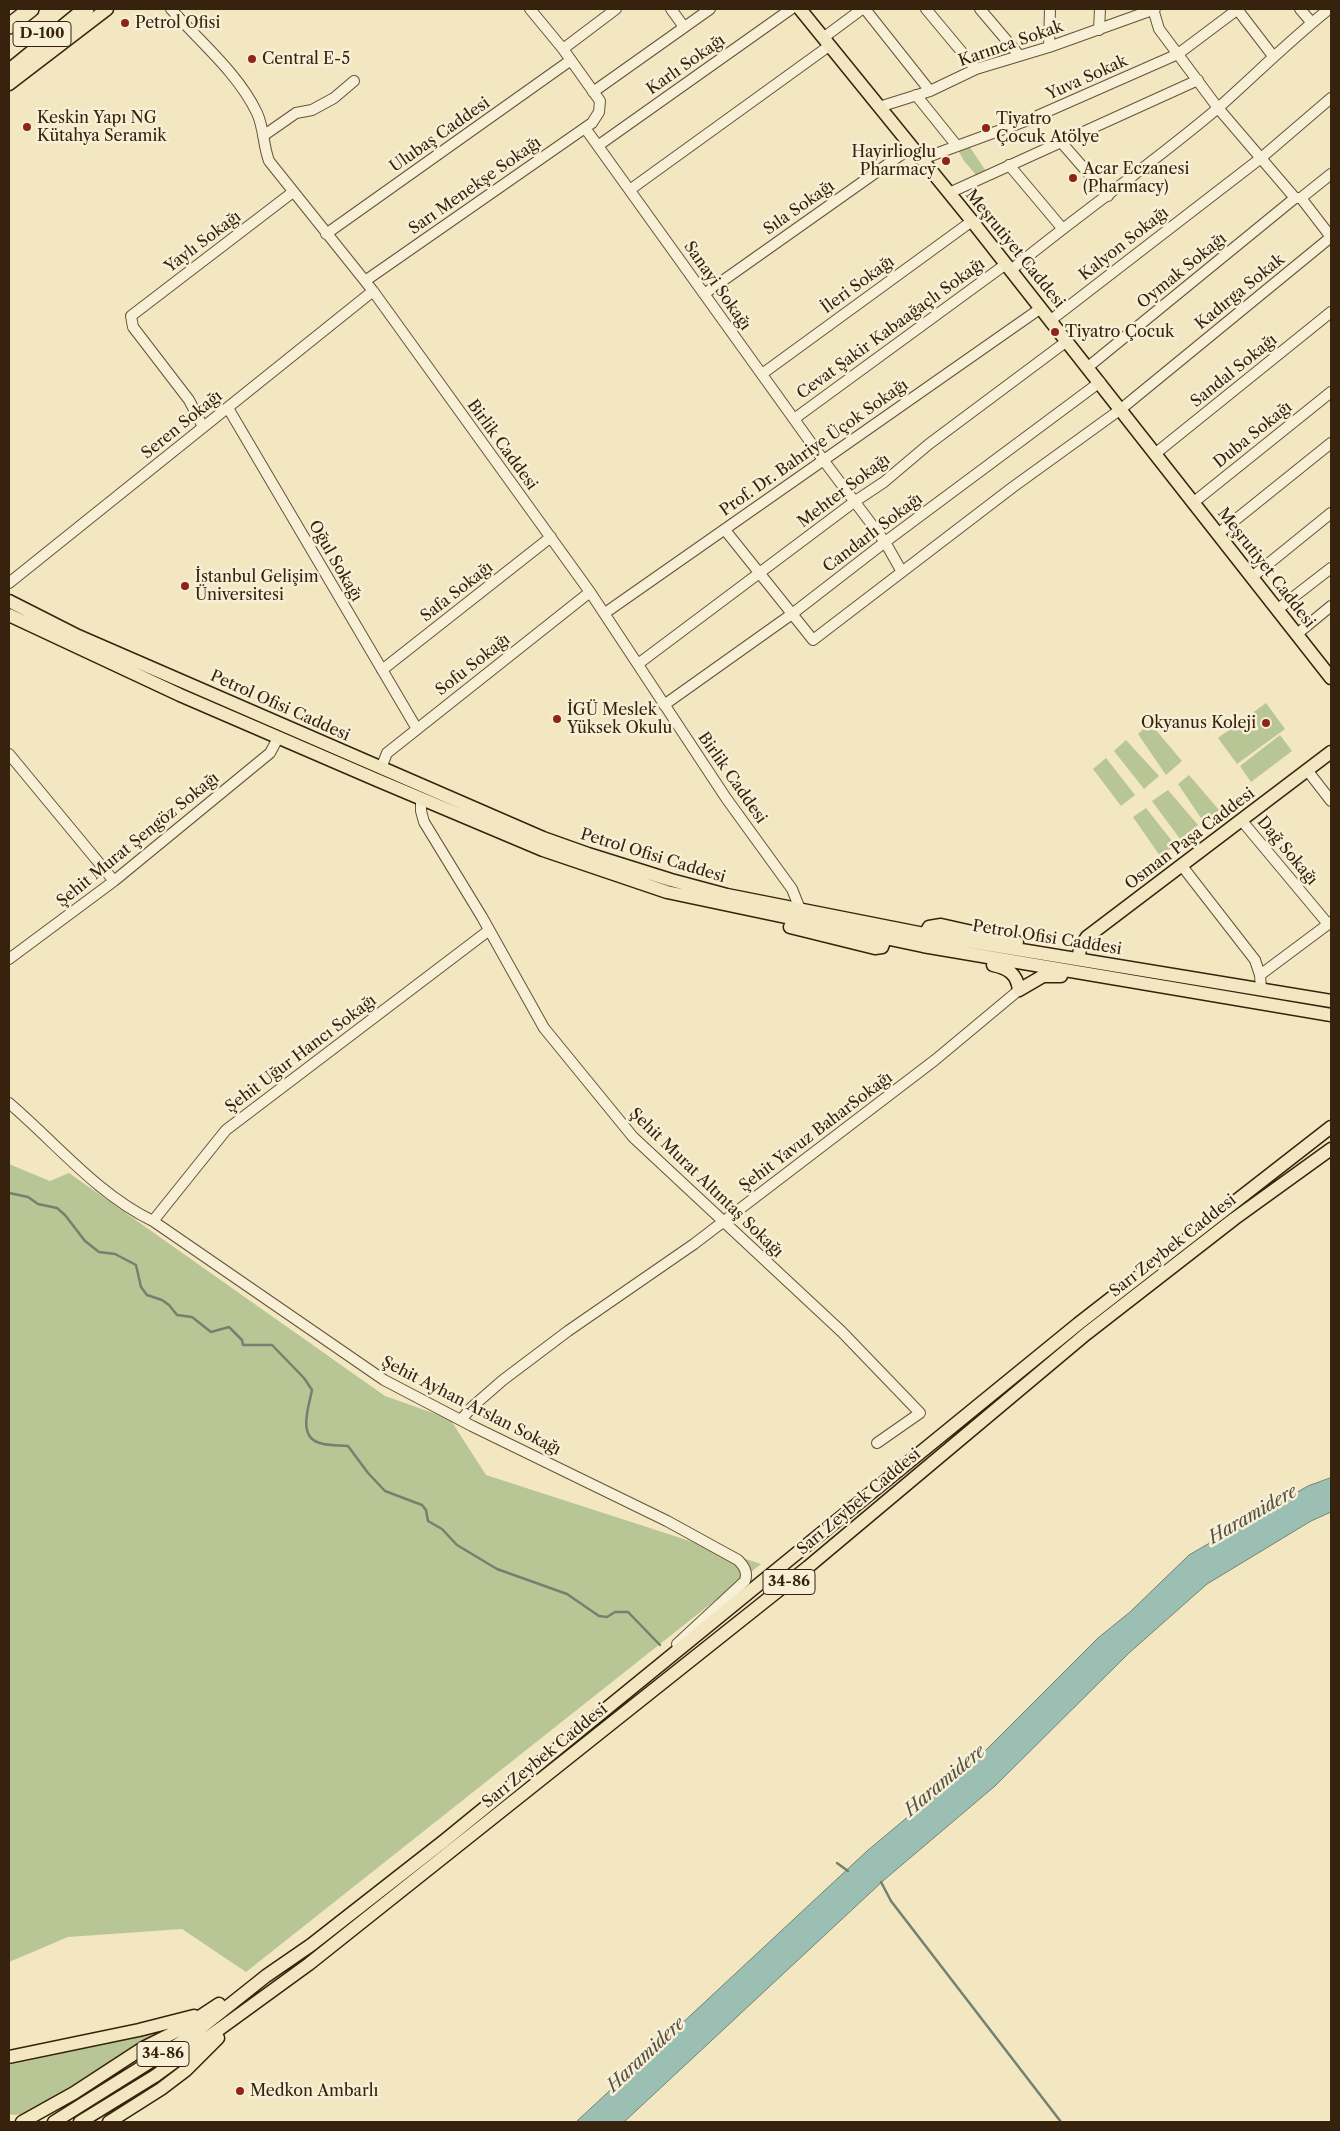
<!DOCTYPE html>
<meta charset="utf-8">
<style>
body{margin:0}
#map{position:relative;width:1340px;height:2131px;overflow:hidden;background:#f2e7c0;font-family:"Libre Caslon Text",serif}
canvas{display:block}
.frame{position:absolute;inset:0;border:10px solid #36220d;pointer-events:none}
</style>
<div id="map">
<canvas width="1340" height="2131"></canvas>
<div class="frame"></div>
</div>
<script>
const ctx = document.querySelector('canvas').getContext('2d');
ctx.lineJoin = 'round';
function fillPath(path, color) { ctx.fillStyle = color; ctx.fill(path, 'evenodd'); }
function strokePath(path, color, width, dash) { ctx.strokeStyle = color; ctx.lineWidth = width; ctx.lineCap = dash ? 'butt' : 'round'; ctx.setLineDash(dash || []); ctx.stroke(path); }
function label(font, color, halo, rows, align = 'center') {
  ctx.font = font + ' "Libre Caslon Text",serif'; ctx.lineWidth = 5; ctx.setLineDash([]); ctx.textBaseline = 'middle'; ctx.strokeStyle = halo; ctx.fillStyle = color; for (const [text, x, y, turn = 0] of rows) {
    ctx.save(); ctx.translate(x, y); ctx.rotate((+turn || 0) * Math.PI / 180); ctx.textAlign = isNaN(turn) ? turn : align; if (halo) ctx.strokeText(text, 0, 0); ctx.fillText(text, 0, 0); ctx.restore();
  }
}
fillPath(new Path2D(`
 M969,146L986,171L977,176L964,161L958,150Z
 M1266,703L1285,729L1237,764L1218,738Z
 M1150,723L1182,761L1166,775L1138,734Z
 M1280,735L1292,751L1251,782L1240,766Z
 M1126,740L1159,776L1144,789L1114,751Z
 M1106,758L1135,795L1121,806L1093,769Z
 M1189,775L1219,810L1203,821L1178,784Z
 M1168,790L1198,825L1180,839L1152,801Z
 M1146,808L1175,845L1160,856L1133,817Z
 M9,1164L50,1181L69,1173L385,1396L450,1419L486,1475L761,1564L246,1972L182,1929L68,1937L9,1962Z
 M159,2032L28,2113L15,2115L9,2114V2065Z`), '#b8c695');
const water = new Path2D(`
 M1331,1478V1512L1311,1521L1207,1584L1129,1653L995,1786L884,1880L624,2122H576L867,1851L978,1758L1098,1638L1130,1612L1189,1555L1308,1486Z`);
fillPath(water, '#9bc0b3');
strokePath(water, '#738171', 1);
strokePath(new Path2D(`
 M9,1193L28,1197L38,1204L57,1208L65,1215L85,1241L99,1252L115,1254L136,1265L141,1287L147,1295L162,1300L169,1305L177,1315L192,1317L211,1332L229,1327L242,1340L243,1345H272L304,1378L312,1390C309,1406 297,1437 320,1443C329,1446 339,1445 348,1446L368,1473L385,1491L422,1505L426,1510L428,1521L442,1529L457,1545L497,1569L567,1594L599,1616L607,1617L615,1612H628L660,1645
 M837,1863L848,1871
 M881,1882L891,1901L1061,2122`), '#738171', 2.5);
const minor = new Path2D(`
 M171,9C200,42 238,73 257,113C264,128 263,145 269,161L373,291L590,592L726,798L792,889L800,909
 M671,9L684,27
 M865,9L930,91
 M926,9L976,69
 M980,9L1019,55
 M1153,9L1159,29L1218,108L1295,198H1301L1331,237
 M1237,9L1273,56
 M1300,9L1312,23
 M1099,30L1100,9
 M823,38L862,9
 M1049,47L1050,9
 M563,49L616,9
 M593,92L710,9
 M916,95L957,146
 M879,107L930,91L976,69L1049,47L1155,9
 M585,128L824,461L885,542L902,572
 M263,136L296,113L312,110L334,98L354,81
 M1061,142L1108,196
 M599,145L791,9
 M922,159L1028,120L1178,54L1238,9
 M1009,165L1062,228
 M631,189L829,46
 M949,193L1198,80
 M1301,198L1331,174
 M326,234L571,60
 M1011,270C1079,214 1151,165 1218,108C1255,75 1290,40 1329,9
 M365,281L592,123L599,112L600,101L563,49L530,9
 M704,294L912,147
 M1051,320L1261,158L1331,98
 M1088,367L1295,198
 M762,374L972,221
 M228,408L417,729
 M794,419L1006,264
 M203,427L189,400L133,327L131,316L293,192
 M1156,453L1331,312
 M1194,502L1331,392
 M725,530L813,640L1013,487L1121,409L1331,237
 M1219,533L1331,443
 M1252,577L1331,513
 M9,583L373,291
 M1278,609L1331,568
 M605,613L1041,308
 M1297,634L1331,606
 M638,664L854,502L884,482L929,444L1067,341
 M382,670L551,537
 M664,705L792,614L885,542L1100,382
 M9,754L114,881
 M381,768L387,753L590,592
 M1307,770L1331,801
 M421,799V811L424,822L482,917L544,1028L633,1137L842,1332L920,1413L877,1443
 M1242,821L1328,924
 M1182,866L1255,960L1260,975L1261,989
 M9,959L114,881L270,753L278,738
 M1260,975L1331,922
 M9,1103C56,1143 97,1194 153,1221L384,1380L472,1426L667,1521L738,1560C744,1566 748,1572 745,1581L677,1644
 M153,1221L226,1130L488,931
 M461,1420L472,1407L503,1380L568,1331L694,1244L935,1060L1019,990`);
const major = new Path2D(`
 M800,9L972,221L1331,678
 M9,84L107,9
 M9,601L78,636L543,838L588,854L671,880L727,895L924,934L1331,1001
 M9,615L180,695L377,780L543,850L667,892L923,946L1331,1015
 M790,927L875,948L882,947L888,931
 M923,938L929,927L941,925L1017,942
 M1078,958L1081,946L1087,937L1331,752
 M993,965C1008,968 1017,974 1019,990L1043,976H1061
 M9,2057L139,2030L194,2016
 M22,2122L74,2093L143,2048L181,2029L219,2004
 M54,2122L188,2038L266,1976L311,1945L444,1841L1078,1324L1331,1127
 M80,2122L155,2076L309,1964L808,1567L1086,1334L1234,1219L1331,1149
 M109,2122L161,2089L186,2070L218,2038`);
const highway = new Path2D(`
 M9,26L31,9
 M9,72L86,9`);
strokePath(minor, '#65533a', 12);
strokePath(major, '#36220d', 15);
strokePath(highway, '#36220d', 18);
strokePath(minor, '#f7efd6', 10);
strokePath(major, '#f2e7c0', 12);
strokePath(highway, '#f2e7c0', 15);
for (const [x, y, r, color] of [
 [125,23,5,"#8f2418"],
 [252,59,5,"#8f2418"],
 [27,127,5,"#8f2418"],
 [986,128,5,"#8f2418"],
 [946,161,5,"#8f2418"],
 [1073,178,5,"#8f2418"],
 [1055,332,5,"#8f2418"],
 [185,586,5,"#8f2418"],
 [557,719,5,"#8f2418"],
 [1266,723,5,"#8f2418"],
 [240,2091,5,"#8f2418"]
]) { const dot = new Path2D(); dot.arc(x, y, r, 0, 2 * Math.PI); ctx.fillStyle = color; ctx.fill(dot); strokePath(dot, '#f7efd6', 2); }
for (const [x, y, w] of [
 [42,34,58],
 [789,1582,52],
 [163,2054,52]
]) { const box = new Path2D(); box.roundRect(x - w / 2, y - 12.5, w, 25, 4); ctx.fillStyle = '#f7efd6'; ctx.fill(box); strokePath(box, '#36220d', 1); }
label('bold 15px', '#36220d', null, [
 ["D-100",42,34],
 ["34-86",789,1582],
 ["34-86",163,2054]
]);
label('16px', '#36220d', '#f7efd6', [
 ["Petrol Ofisi",135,23],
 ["Central E-5",262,59],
 ["Keskin Yapı NG",37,118],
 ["Kütahya Seramik",37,136],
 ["Tiyatro",996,119],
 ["Çocuk Atölye",996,137],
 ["Hayirlioglu",936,152,"right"],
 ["Pharmacy",936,170,"right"],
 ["Acar Eczanesi",1083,169],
 ["(Pharmacy)",1083,187],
 ["Tiyatro Çocuk",1065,332],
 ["İstanbul Gelişim",195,577],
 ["Üniversitesi",195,595],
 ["İGÜ Meslek",567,710],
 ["Yüksek Okulu",567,728],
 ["Okyanus Koleji",1256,723,"right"],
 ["Medkon Ambarlı",250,2091]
], 'left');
label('16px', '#36220d', '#f7efd6', [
 ["Karınca Sokak",1011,44,-19],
 ["Karlı Sokağı",686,65,-35],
 ["Yuva Sokak",1087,78,-24],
 ["Ulubaş Caddesi",440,135,-35],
 ["Sarı Menekşe Sokağı",475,186,-35],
 ["Sıla Sokağı",799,208,-35],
 ["Yaylı Sokağı",203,242,-37],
 ["Kalyon Sokağı",1124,244,-38],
 ["Meşrutiyet Caddesi",1015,249,51],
 ["Oymak Sokağı",1182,271,-39],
 ["İleri Sokağı",858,285,-36],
 ["Sanayi Sokağı",717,286,55],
 ["Kadırga Sokak",1240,292,-39],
 ["Cevat Şakir Kabaağaçlı Sokağı",891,329,-36],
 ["Sandal Sokağı",1234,371,-39],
 ["Seren Sokağı",182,425,-39],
 ["Duba Sokağı",1253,435,-39],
 ["Birlik Caddesi",502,445,54],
 ["Prof. Dr. Bahriye Üçok Sokağı",814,448,-35],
 ["Mehter Sokağı",844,491,-37],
 ["Candarlı Sokağı",873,533,-37],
 ["Oğul Sokağı",335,561,60],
 ["Meşrutiyet Caddesi",1266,568,52],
 ["Safa Sokağı",457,592,-38],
 ["Sofu Sokağı",473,665,-38],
 ["Petrol Ofisi Caddesi",280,706,24],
 ["Birlik Caddesi",732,778,55],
 ["Osman Paşa Caddesi",1190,839,-37],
 ["Şehit Murat Şengöz Sokağı",138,840,-39],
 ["Dağ Sokağı",1287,851,50],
 ["Petrol Ofisi Caddesi",653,856,17],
 ["Petrol Ofisi Caddesi",1047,938,9],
 ["Şehit Uğur Hancı Sokağı",301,1054,-37],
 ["Şehit Yavuz BaharSokağı",816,1132,-37],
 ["Şehit Murat Altıntaş Sokağı",706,1183,44],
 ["Sarı Zeybek Caddesi",1173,1246,-38],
 ["Şehit Ayhan Arslan Sokağı",471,1406,27],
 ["Sarı Zeybek Caddesi",859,1502,-40],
 ["Sarı Zeybek Caddesi",545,1756,-39]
]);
label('italic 18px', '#54513f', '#f7efd6', [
 ["Haramidere",1253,1515,-30],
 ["Haramidere",945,1781,-40],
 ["Haramidere",646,2055,-43]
]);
</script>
